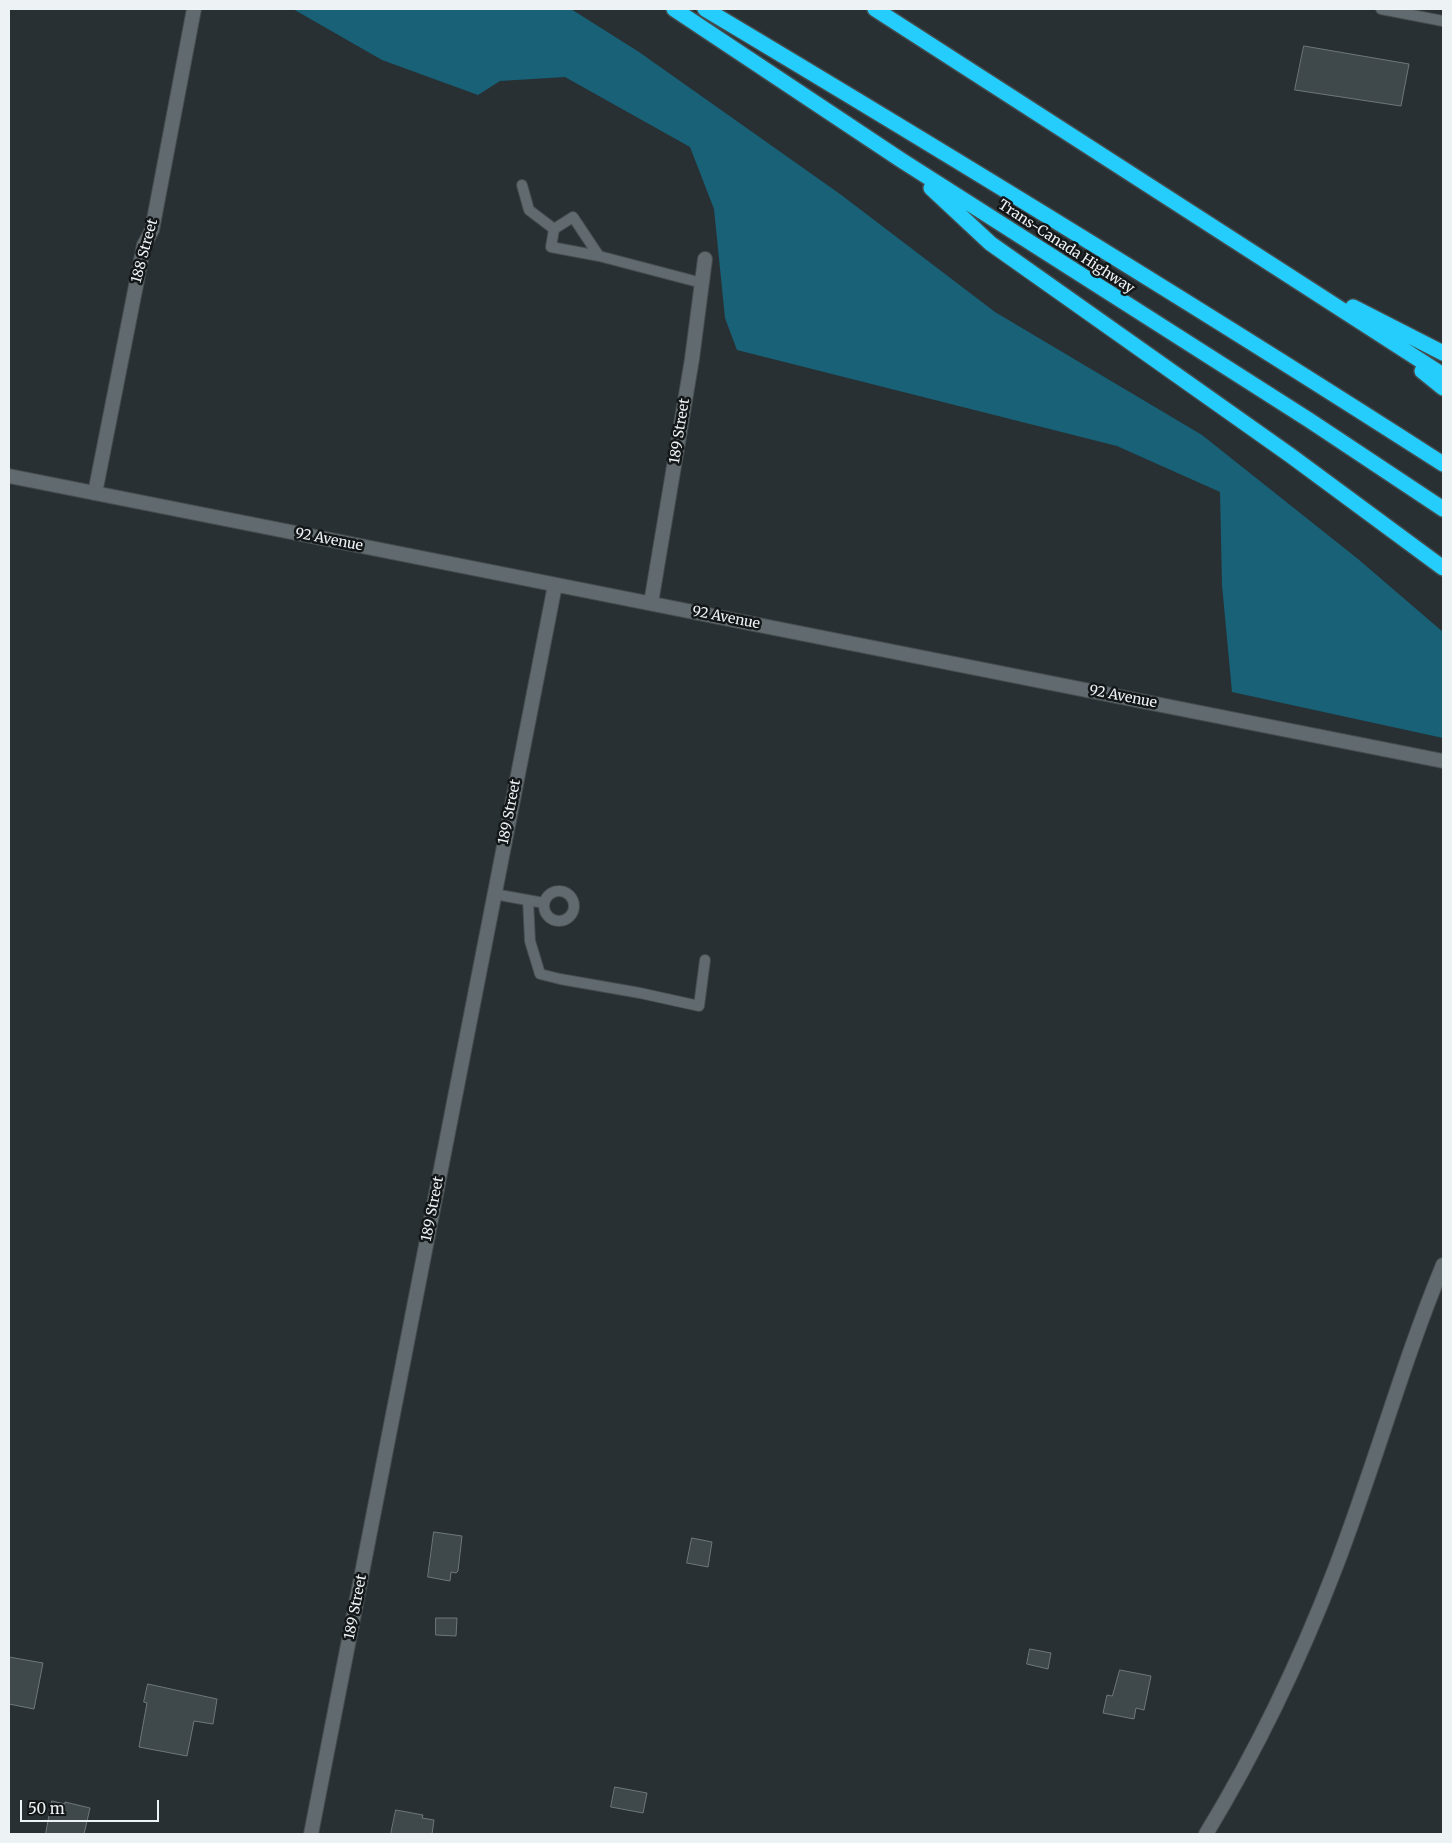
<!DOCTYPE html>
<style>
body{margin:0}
#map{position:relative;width:1452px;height:1843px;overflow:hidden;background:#283033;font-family:Merriweather,serif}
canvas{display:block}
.frame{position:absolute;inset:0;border:10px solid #edf2f4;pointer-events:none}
.scale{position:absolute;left:20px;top:1800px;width:139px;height:22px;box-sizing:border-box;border:2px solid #edf2f4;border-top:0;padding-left:6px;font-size:15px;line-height:18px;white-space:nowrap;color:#edf2f4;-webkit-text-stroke:4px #131718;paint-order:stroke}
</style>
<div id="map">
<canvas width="1452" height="1843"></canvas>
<div class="frame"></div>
<div class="scale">50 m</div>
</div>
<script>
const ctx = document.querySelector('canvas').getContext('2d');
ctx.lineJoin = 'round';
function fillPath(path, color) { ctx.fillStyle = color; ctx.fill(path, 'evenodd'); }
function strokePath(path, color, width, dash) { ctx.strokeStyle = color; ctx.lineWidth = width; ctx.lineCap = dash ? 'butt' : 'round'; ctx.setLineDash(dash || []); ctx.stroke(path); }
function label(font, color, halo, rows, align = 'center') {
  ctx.font = font + ' Merriweather,serif'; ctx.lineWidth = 5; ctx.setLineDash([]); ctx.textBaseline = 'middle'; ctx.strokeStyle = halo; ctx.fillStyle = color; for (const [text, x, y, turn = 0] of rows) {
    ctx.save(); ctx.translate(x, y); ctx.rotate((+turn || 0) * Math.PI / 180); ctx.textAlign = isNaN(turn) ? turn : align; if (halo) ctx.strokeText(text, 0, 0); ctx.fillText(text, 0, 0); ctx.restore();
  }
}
fillPath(new Path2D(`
 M293,9H571L639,52L840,194L995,312L1202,435L1358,559L1443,632V738L1232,692L1222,585L1220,492L1117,446L737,350L725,318L714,209L690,147L565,77L500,81L478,95L382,60Z`), '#186177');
const building = new Path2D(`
 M1304,46L1409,64L1401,106L1295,90Z
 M434,1532L462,1536L458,1571L456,1573L451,1572L450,1581L428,1577Z
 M692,1538L712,1542L708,1567L687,1563Z
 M436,1618H457L456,1636L436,1635Z
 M1030,1649L1051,1653L1048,1669L1027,1664Z
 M9,1657L43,1663L34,1709L9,1704Z
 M1120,1670L1151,1676L1144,1710L1136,1708L1134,1719L1103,1713L1107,1695L1112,1696Z
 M148,1684L217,1699L213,1724L194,1721L187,1756L139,1747L147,1703L144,1702Z
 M615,1787L647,1793L643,1813L611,1807Z
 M52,1801L65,1804V1802L90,1808L84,1834H46Z
 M396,1810L423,1815L422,1818L434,1820L432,1834H391Z`);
fillPath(building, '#3f484b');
strokePath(building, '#6e777a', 1);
const service = new Path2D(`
 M1381,9L1443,21
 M522,185L529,210L554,229
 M599,256L551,247L554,229L573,217L599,256L702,283
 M544 906a15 15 0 1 1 30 0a15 15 0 1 1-30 0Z
 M494,894L544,903
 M528,900L530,941L540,974L560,979L640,993L699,1006L705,960`);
const minor = new Path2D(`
 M95,493L144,245L152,230L194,9
 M651,603L692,359L705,259
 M311,1834L555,585`);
const tertiary = new Path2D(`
 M9,476L1443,761`);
const secondary = new Path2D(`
 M1206,1834C1257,1750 1300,1660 1335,1569C1374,1468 1402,1364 1443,1265`);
const motorway = new Path2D(`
 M674,9L901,160L1309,420L1443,509
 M705,9C953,157 1200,308 1443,464
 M875,9L1443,375
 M931,188L990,243L1290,455L1443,568
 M1353,307L1443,353
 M1422,371L1443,388`);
strokePath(service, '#454c4f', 12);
strokePath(minor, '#454c4f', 16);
strokePath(tertiary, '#454c4f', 16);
strokePath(secondary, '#454c4f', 16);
strokePath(motorway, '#454c4f', 18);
strokePath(service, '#616a6e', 10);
strokePath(minor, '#616a6e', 14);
strokePath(tertiary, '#616a6e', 14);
strokePath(secondary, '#616a6e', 14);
strokePath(motorway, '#24cdfc', 15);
label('14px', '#edf2f4', '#131718', [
 ["Trans-Canada Highway",1066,247,33],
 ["188 Street",145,251,-75],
 ["189 Street",680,431,-81],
 ["92 Avenue",329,540,11],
 ["92 Avenue",726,618,11],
 ["92 Avenue",1123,697,11],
 ["189 Street",510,812,-79],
 ["189 Street",433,1209,-79],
 ["189 Street",356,1607,-79]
]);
</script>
